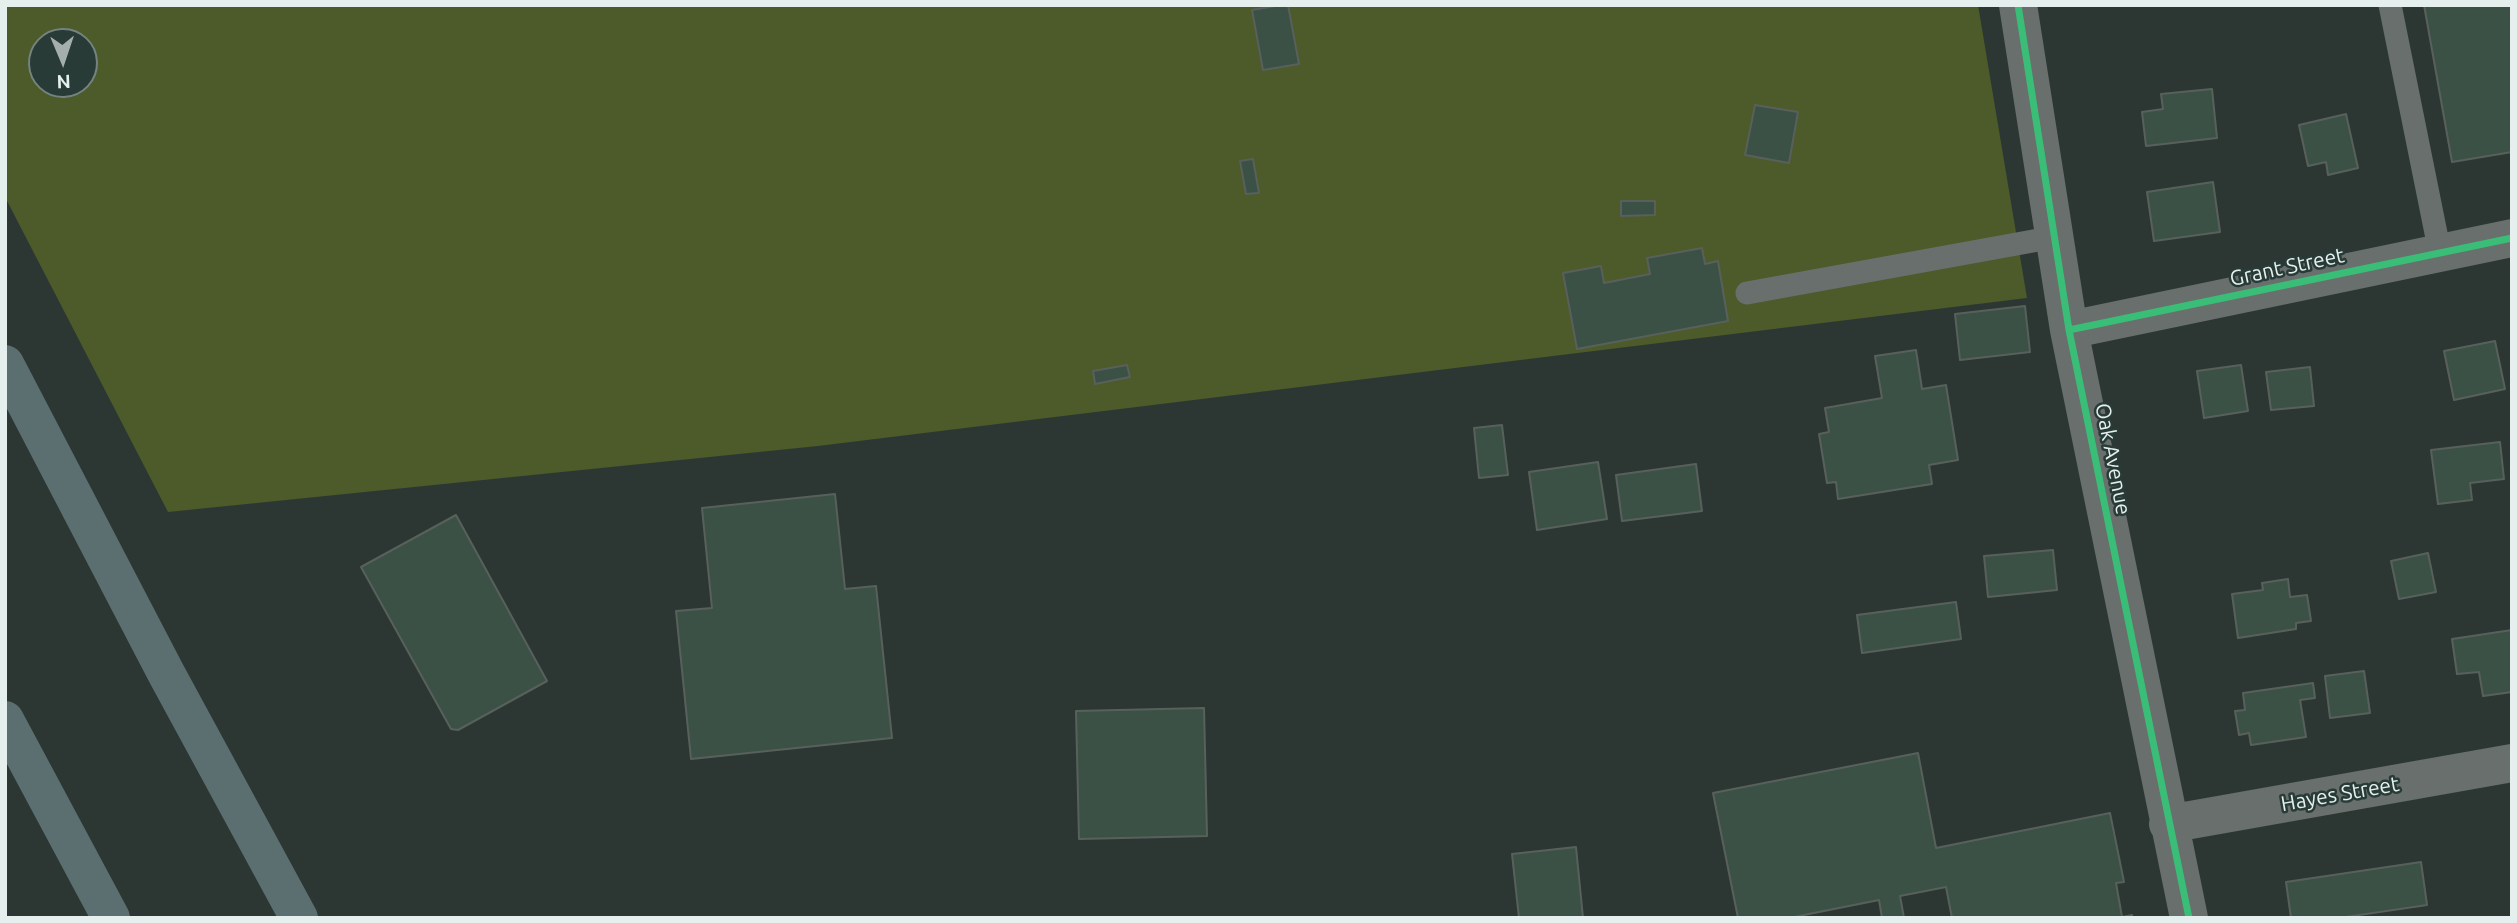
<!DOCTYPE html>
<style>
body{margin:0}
#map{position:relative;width:2517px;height:923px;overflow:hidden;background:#2c3734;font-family:Ubuntu,sans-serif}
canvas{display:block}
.frame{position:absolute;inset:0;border:7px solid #e5f0ee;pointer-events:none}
.north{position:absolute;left:28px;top:28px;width:70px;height:70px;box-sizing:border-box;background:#283b37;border:2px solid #748380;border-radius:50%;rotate:178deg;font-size:19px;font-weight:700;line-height:28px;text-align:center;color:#e5f0ee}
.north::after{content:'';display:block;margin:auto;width:24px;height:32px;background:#a4afad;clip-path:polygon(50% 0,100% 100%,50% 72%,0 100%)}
</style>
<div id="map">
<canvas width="2517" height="923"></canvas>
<div class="frame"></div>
<div class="north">N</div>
</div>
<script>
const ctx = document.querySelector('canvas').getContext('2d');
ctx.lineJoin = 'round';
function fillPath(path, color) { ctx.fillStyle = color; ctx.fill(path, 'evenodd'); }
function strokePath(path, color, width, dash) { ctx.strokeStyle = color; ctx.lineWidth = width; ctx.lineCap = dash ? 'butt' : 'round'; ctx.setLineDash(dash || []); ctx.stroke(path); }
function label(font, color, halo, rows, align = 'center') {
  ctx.font = font + ' Ubuntu,sans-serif'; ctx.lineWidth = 5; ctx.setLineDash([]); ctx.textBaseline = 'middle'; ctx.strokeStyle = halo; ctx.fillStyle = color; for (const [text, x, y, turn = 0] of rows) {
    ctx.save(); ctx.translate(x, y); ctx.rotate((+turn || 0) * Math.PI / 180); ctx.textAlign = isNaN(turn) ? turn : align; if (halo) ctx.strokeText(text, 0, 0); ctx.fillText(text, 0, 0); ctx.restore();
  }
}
fillPath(new Path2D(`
 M5,5H1978L2027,298L818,446L168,512L5,197ZM42,42H84V84H42Z`), '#4d5a2a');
const building = new Path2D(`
 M1281,5H1288L1299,64L1263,70L1252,10Z
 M2424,5H2512V152L2452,162Z
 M2212,89L2217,138L2146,146L2142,112L2163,109L2161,94Z
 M1755,105L1798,112L1789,163L1745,155Z
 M2346,114L2358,168L2328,175L2326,162L2308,166L2299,125Z
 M1253,159L1259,193L1246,194L1240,161Z
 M2213,182L2220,232L2154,241L2147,192Z
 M1621,201H1655V215L1621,216Z
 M1702,248L1705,264L1718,261L1728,321L1577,349L1563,273L1601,266L1604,283L1650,274L1647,258Z
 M2025,306L2030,352L1960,360L1955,314Z
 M2495,341L2505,389L2454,400L2444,351Z
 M1916,350L1922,389L1946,385L1958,460L1929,465L1932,484L1838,499L1836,482L1827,483L1819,434L1829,432L1825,408L1882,398L1875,356Z
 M1127,365L1130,377L1095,384L1093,371Z
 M2241,365L2248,411L2204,418L2197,371Z
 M2310,367L2314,406L2271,410L2266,372Z
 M1502,425L1508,475L1479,478L1474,428Z
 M2500,442L2504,479L2470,483L2472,500L2438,504L2431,450Z
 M1598,462L1607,519L1537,530L1529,472Z
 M1696,464L1702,511L1622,521L1616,475Z
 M835,494L845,589L876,586L892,738L691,759L676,611L712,608L702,508Z
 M456,515L547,681L458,730L451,729L361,567Z
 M2053,550L2057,590L1988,597L1984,556Z
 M2428,553L2436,592L2399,599L2391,561Z
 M2288,579L2290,597L2307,595L2311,621L2296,623V629L2238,638L2232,594L2263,590L2262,583Z
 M1956,602L1961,639L1862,653L1857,615Z
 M2512,630V692L2483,696L2479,672L2457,674L2452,639Z
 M2364,671L2370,713L2330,718L2325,676Z
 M2313,683L2315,698L2300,700L2306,737L2251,745L2249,733L2239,735L2235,711L2245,710L2243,693Z
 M1204,708L1207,836L1079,839L1076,711Z
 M1918,753L1936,848L2110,813L2124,882L2116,883L2122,917L2132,915L2133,918H1952L1946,887L1900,896L1904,918H1882L1879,900L1789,918H1738L1713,793Z
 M1576,847L1583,918H1519L1512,854Z
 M2421,862L2427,905L2339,918H2291L2286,882Z`);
fillPath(building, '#3b5145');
strokePath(building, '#58605c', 2);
strokePath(new Path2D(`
 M2390,5L2440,253
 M1747,293L2055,237`), '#686f6d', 23);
strokePath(new Path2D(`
 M2018,5L2069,330L2189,918
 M2069,330L2512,238
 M2168,824L2512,763`), '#686f6d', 38);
strokePath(new Path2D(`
 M5,364L166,673L299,918
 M5,720L111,918`), '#5b6e70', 38);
strokePath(new Path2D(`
 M2018,5L2069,330L2189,918
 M2069,330L2512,238`), '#3abd76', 7);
label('21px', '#e5f0ee', '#283b37', [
 ["Grant Street",2287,267,-12],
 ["Oak Avenue",2113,459,79],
 ["Hayes Street",2340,794,-10]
]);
</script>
